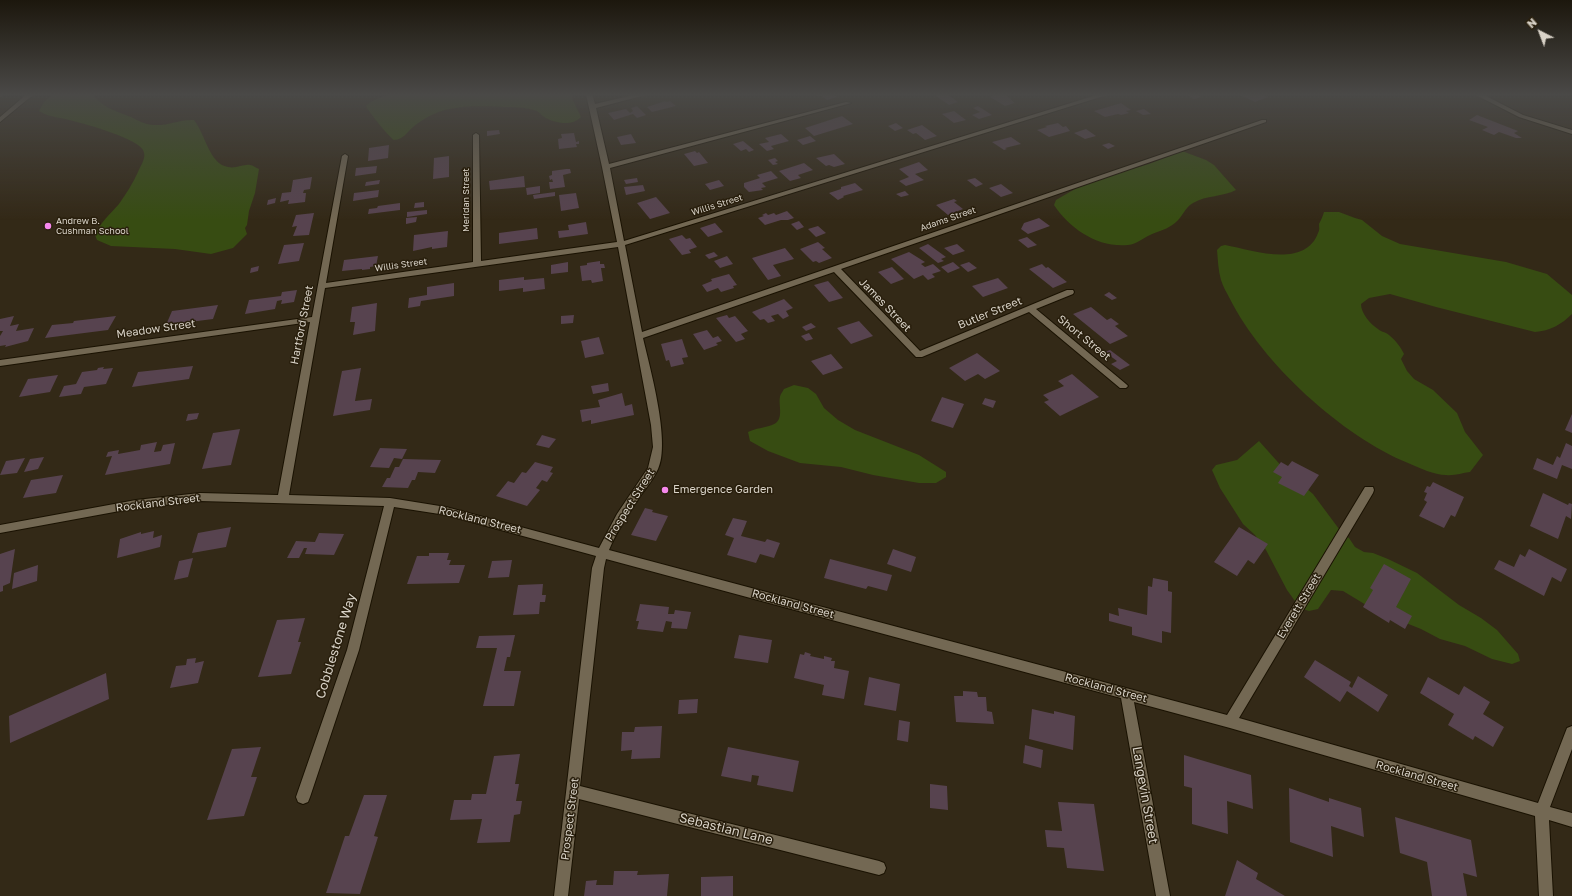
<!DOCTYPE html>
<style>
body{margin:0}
#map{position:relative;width:1572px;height:896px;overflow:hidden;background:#332917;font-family:"Golos Text",sans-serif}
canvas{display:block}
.north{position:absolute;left:1520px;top:12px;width:40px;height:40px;-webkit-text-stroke:3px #291f0d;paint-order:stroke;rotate:318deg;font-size:11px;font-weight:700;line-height:16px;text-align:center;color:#d9d3c8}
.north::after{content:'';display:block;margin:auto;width:14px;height:18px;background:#d9d3c8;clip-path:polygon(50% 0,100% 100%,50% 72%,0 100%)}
</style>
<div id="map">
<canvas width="1572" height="896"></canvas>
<div class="north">N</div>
</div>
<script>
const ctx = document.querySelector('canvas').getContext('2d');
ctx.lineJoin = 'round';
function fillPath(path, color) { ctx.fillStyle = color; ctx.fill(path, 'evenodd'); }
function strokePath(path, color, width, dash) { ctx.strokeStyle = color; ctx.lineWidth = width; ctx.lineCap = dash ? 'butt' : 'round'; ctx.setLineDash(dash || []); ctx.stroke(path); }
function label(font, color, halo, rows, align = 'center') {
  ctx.font = font + ' "Golos Text",sans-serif'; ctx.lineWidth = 3; ctx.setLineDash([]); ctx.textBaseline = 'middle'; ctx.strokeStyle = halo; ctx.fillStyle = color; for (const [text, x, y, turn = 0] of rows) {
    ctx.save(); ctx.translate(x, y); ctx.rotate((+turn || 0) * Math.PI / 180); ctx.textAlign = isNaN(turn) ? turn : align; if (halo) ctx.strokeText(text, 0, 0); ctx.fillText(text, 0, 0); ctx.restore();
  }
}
fillPath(new Path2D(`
 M53,94H92C106,109 113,110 131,117C139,121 146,125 154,125C168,126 180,119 194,120C205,133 209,164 228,167C236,169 243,164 250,165C253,165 256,168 259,169L255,193L249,211L247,225L245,228L247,234L233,248L211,254L175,249L111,246L97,240L95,235C100,223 110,214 119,204C126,194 133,183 138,172C141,165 147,157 143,150C138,139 86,124 73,121C61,117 50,118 39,111L44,102Z
 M405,94H573L572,98L581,117C572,127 554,123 544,117C541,115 540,113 537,111C526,107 515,107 504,107C482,106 454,105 434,114C427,117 419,122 413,127C406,133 404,139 394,140C389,137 367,110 366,106C377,95 391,95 405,94Z
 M1182,151L1206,160L1214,165L1236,190C1223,197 1206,195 1193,203C1184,208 1183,217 1175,223C1168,229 1159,231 1150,235C1143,238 1137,244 1128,245C1098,248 1070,229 1054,205L1056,200L1082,185L1108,176L1149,164Z
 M1324,212H1339L1355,218L1362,220L1382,236L1400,244L1506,262L1547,274L1572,295V314C1562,324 1550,331 1535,332L1436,307L1390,294L1369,298L1361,304C1361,313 1370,324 1378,329C1381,332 1386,332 1389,335C1395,340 1401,347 1404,354L1401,359L1407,371L1414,379L1433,390L1457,413L1465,432L1483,455L1470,472C1462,473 1454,476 1446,475C1434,475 1420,468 1408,463C1342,436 1262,363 1230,299C1227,293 1223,287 1221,280C1218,270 1218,260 1217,250L1221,246L1225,245C1252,250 1305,269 1318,233C1320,230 1319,227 1319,224C1321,220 1323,216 1324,212Z
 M794,385L808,388L816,394L824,408L838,420L855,430L919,455L946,472V477L936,483H919L873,475L841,467L800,463L768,451L750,441L748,432C756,428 764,428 772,425C785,421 778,405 780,397C780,395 783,391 784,389Z
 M1259,441L1285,470L1313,494L1342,533L1349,538L1355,547L1364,552L1373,553L1388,559L1417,573L1459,605L1481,618L1497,630L1518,654L1520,661L1512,664L1492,659L1465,646L1440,639L1421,629L1376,611L1343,591L1331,590L1318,609L1309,611L1300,608L1287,590L1266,550L1255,535L1243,524L1220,488L1212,470L1216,465L1237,460Z`), '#374c12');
fillPath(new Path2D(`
 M815,94H833L837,97L827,100L821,95L817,96Z
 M944,94L951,97L958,102L949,105L936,96Z
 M998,94L1006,95L1015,103L1005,106L990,97Z
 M1186,94H1196L1201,97L1194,99Z
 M1242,94H1261L1268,97L1255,102L1240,95Z
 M665,101L666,102L670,101L676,106L652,112L647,107Z
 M1121,103L1131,110L1126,111L1129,113L1121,115L1118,114L1105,117L1094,111Z
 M637,106L646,115L637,118L633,114L614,120L608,113L626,109L630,113L633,111L631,108Z
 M978,106L992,115L979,119L972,115L980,112L973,108Z
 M1144,109L1151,114L1143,115L1136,111Z
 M954,111L966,120L954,123L942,114Z
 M1477,115L1518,131L1514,133L1522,138H1516L1499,132L1494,135L1482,130L1488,127L1469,120Z
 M842,116L853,124L814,136L805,128Z
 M896,123L903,128L895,131L888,126Z
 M1058,123L1063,127L1066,126L1070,131L1049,137L1037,130L1047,127L1045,126Z
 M922,125L937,136L925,140L916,133L913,134L907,130Z
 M1086,129L1096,136L1085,139L1074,133Z
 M499,130L500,134L487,136V131Z
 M574,133L576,142L579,141V144H576L577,147L559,149L558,139L562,138L561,134Z
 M631,134L636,143L621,145L617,137Z
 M781,134L789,141L771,146L774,149L767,151L759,144L769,142L765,138Z
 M810,136L816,141L803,145L797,140Z
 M1011,137L1021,144L1005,148L1007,149L1004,150L992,142Z
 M743,141L754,150L749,152L746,149L741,151L733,144Z
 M1109,143L1115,146L1108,149L1102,145Z
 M389,145L388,158L368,161L369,148Z
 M695,151L697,153L699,152L708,163L694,166L684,154Z
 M834,154L845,164L834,167L829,165L826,166L816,158Z
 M449,156V177L433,179L434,158Z
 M775,158L778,161L775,162L778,164L773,165L768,160Z
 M919,162L928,170L915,174L924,180L906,186L899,181L909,177L899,169Z
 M804,163L813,170L798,175L801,178L790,181L779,171Z
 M377,166L376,173L355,176L356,168Z
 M566,169H570L571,173L563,175L565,187L550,189L549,182H553L552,179L550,180L549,176L552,175V171Z
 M771,171L778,178L762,183L766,187L761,188L763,190L749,192L744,187V183L760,178L757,175Z
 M524,176L525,187L490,190L489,181Z
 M312,177L310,189L304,190L303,193H306L305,202L288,204L289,200L280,202L282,193L291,192L293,180Z
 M637,178L638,182L626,184L624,180Z
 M975,178L983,184L976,187L967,180Z
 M380,180L379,184L365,186L366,182Z
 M719,180L724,186L710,190L705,184Z
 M855,183L863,190L843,196L844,197L838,200L829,193L841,189V187Z
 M1001,184L1013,193L1001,197L989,188Z
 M643,185L645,191L626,195L624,187Z
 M540,186V193L527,195L526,188Z
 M379,190L378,197L353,201L354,193Z
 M905,191L909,195L901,197L896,194Z
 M555,192V196L534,199L533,195Z
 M576,193L579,208L561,211L559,195Z
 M656,197L670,213L650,219L637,203Z
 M276,198L275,203L267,205L268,200Z
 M954,199L957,201L954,202L963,209L948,215L936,205Z
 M424,202V207L414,208L415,203Z
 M400,203V210L368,214L369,209L377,208L378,206Z
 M427,210V214L407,217V212Z
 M787,211L794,218L788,220H781L765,225L758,218L764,216L762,215L766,213L768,215L774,213L776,215Z
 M314,213L309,235L293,236L297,226L292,227L296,215Z
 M417,217L416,222L406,224V218Z
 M1039,218L1050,226L1028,234L1021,229L1024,223Z
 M799,221L804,227L797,230L791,224Z
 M586,222L588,234L559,238L558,231L569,230L568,225Z
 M715,223L723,232L708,237L700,228Z
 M818,226L826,233L816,237L808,229Z
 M537,228L538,239L499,244V233Z
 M448,231L447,247L432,249V247L413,251L414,235Z
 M682,235L686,239L690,238L697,247L689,250L691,253L682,255L669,239Z
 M1027,237L1037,245L1028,248L1018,240Z
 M818,242L825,248L822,249L832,258L819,263L816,261L813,262L800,249Z
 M304,243L299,261L278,264L284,245Z
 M928,244L946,257L941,259L944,261L938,263L919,248Z
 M957,244L965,251L953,255L944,248Z
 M785,248L794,259L773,265L781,276L768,280L752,258Z
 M714,252L718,256L709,259L705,255Z
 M909,252L925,262L921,264L925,267L933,264L941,271L932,274L935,277L928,280L923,275L914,279L891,259Z
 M378,256L376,266L370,267V269L362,270V269L342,271L344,260Z
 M727,256L733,264L720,268L714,261Z
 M600,261V264H604L605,268H601L603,281L592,283L591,280L582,281L580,266L587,265V263Z
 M568,262V272L551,274V265Z
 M953,262L960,268L948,273L941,267Z
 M969,262L977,268L968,272L960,265Z
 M1042,264L1046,268L1048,267L1067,282L1053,288L1029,269Z
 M259,266L258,271L250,273L251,268Z
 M892,267L904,279L891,284L878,272Z
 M729,274L737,285L733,286L734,288L721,292L718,288L707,292L702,285L712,281L711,279Z
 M524,277V280L544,278L545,289L523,292V288L499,291V280Z
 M998,278L1008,288L983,297L972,286Z
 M828,281L843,298L829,302L814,285Z
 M454,283V296L421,301L420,306L408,308L409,298L427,295V287Z
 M297,290L294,302L281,304L282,300L277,301L275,309L245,314L249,300L281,296L282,292Z
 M1109,292L1117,298L1112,300L1104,295Z
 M784,299L793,308L786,311L789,316L783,319L778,314L771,316L775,321L768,323L764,319L760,320L752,312Z
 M377,303L375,331L353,335L355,322H350L352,307Z
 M218,305L213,319L166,325L172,311Z
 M1091,307L1107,320L1111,318L1119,324L1115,326L1128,336L1110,344L1073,314Z
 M574,315L573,323L561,324V316Z
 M727,315L729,318L735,316L748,331L741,334L745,339L736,342L716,318Z
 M14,316L10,326L19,324L16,331L34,328L28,341L5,347L6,345L0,346V336L3,331H0V319Z
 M116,316L108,330L45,338L52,325L73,323L74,321Z
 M859,321L873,336L851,344L837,328Z
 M811,323L816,327L806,331L802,327Z
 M707,330L713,338L718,336L722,341L716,343L718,345L704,350L693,334Z
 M809,333L813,339L806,341L801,336Z
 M599,337L604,354L585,358L581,341Z
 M682,339L688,357L682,358L684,364L671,367L669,360L666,361L661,344Z
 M1110,350L1130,365L1120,370L1111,364L1117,361L1105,352Z
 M977,353L1000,371L985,379L978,374L965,381L949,368Z
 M831,354L843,368L823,375L811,361Z
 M193,366L189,379L132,387L138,372Z
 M104,367L103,369L113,368L106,384L84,387L81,394L59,397L64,386L76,384L82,372L97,370L98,368Z
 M361,368L355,401L372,399L370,410L333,416L342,371Z
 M1072,374L1099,397L1060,416L1044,402L1049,400L1043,395L1064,386L1058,381Z
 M58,375L50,392L19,397L28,379Z
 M608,383L609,391L593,394L591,386Z
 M622,393L625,406L632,404L634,415L591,424V420L582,422L580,410L600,407L598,400Z
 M942,397L964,404L953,428L931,421Z
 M985,398L996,401L993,408L982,404Z
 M199,413L197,419L186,421L188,414Z
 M1572,414V433L1565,430Z
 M240,429L231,465L202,469L213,433Z
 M542,435L556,439L549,448L536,445Z
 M157,442L154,452L161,451L163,445L175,443L170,464L105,475L112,456L106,457L108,452L119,450L118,454L140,450L141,445Z
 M1566,443L1572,446V469L1562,465L1557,479L1533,469L1537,458L1553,465L1557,456L1560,458Z
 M380,448L407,449L402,459L394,458L389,468L370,467Z
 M44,457L38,469L24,472L30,459Z
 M25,458L17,473L0,475L6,461Z
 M403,459L441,460L435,473L418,472L415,480H412L408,488L382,487L387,478H390L395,467H399Z
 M1292,461L1319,475L1304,496L1278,483L1282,477L1273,472L1281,462L1288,466Z
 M535,462L553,467L550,472L553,473L547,482L542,480L536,488L540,490L527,506L496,496L508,481L514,483L522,472L526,473Z
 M63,475L56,493L23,498L31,480Z
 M1433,482L1464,497L1455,517L1451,515L1444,528L1419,516L1427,502L1424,500L1427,493L1424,492L1427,486L1430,487Z
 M1543,493L1568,505L1569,503L1572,504L1571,519L1566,516L1558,539L1530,526Z
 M645,508L653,510L652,512L668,516L656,541L631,535Z
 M733,518L747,521L741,536L765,542L767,539L780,543L774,558L760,554L756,563L727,555L734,538L725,535Z
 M231,527L226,547L192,553L198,533Z
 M1239,527L1268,544L1254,564L1248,560L1237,576L1214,562Z
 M154,531L153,538L162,535L160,547L117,558L120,539L141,532V534Z
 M319,533L344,534L334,555L305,554L307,548H304L299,558H287L296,541L315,542Z
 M15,549L10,583L3,586V591L0,592V554Z
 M893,549L916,557L911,572L887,564Z
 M1529,549L1567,569L1561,582L1552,577L1544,596L1494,569L1499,560L1514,567L1520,554L1525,557Z
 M429,553H449L447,560H451L449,565H465L459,583L407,584L417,556H429Z
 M193,558L188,577L174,580L179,561Z
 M830,559L892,575L887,591L868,586L866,589L824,578Z
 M512,560L509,577L488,578L492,561Z
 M1384,564L1411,579L1396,607L1412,616L1405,629L1390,620L1389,623L1363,607L1373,590L1370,588Z
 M38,565L37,581L12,589L14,573Z
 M1153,578L1168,581V591L1172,592L1171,633L1162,631V643L1132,635V627L1109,621V613L1119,616L1118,608L1147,615L1148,586L1152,587Z
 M543,584L542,595H546L545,602H540L539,614L513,615L518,585Z
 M640,604L669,607L668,614H674L675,610L691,612L687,629L671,628L672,622L666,621L663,632L637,629L639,621H636Z
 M305,618L298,642H301L291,674L258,677L277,620Z
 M515,635L510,657H507L504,671H521L514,706H483L497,648H476L479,636Z
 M739,635L772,640L768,663L734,658Z
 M805,652L811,654L810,656L824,659V656L832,658L831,661H835L834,668L849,671L844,699L822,695L824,685L794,678L800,654L804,655Z
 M196,658L195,663L204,661L198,683L170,688L176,666L186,665L187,659Z
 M1315,660L1351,682L1349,686L1352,688L1358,676L1388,695L1378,712L1347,691L1340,702L1304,677Z
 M106,673L109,699L10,743L9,716Z
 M869,677L900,684L896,711L864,705Z
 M1428,677L1459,695L1464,686L1490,702L1483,714L1504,727L1493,747L1475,736L1473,740L1448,725L1454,714L1420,693Z
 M963,691L977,692L978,697H986L987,711L992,712L994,724L956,722L954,696H963Z
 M698,699L697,713L678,714L679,700Z
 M1032,709L1054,714V711L1075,716L1073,750L1029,739Z
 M899,720L910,722L908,742L897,740Z
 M662,726L660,758L631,759L632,750L621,751L622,732H634L635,727Z
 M1025,745L1043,750L1041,768L1023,763Z
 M261,747L251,777H257L244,816L207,820L232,749Z
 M728,747L799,761L793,792L757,785L759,776L752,775L751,782L721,776Z
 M520,754L515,784H519L516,801H522L520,814L514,815L510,842L477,843L482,819L450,820L454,800H471L472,794H486L494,756Z
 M1184,755L1251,775L1253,809L1227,801L1228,834L1192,824V788L1184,786Z
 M930,784L947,786L948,810L930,808Z
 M1289,788L1329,802V798L1361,808L1364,837L1331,826L1333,857L1290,842Z
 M364,795H387L374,836L378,837L360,894L326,893L345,836H349Z
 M1058,802L1094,804L1104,871L1067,868L1064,848L1047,847L1045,830L1062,831Z
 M1395,817L1471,840L1477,877L1463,873L1467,896H1432L1427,862L1400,853Z
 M1237,860L1258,873L1256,879L1285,896H1225Z
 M614,871H638L637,875L669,874L667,896H584L586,881L597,880L596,885H613Z
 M733,876V896H701V877Z`), '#57434f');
const minor = new Path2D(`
 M0,94H5L0,97Z
 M27,94H34L0,122V117Z
 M586,94H592L595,104L638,94H649L596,108L609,164L846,102L851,103L610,168L624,241L1100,94H1110L625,245L642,332L1262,120H1266V122L841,269L920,351L1067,290H1073L1074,292L1073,294L1036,309L1126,384L1128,386L1126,388H1120L1029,312L922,357H916L834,272L643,338C650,368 671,443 658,469C654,478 647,487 641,495C629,513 617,530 609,550L1227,715L1365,487H1373L1374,490L1373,493L1239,718L1538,803L1567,728L1572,726V749L1550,807L1572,813V827L1549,820L1553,896H1539L1535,816L1230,728L1134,702L1170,896H1156L1121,698L606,559L604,568L580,786L879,861L884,863L886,868L884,873L879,875L579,799L568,896H554L592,568L596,556L446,515L394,507L359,650L310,797L308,802L303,804L298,802L296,797L347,650L384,506L200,501L136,508L0,533V525L136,500L200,493L278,495L310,322L0,366V360L312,317L342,156L345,154L348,156L326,283L473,262V135L476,133L479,135L481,261L617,242L602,167ZM618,247L651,425L653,447L648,468L617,514L599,548L446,507L390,498L289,495L325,288Z
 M1474,94H1482L1523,115L1572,130V134L1519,117Z`);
strokePath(minor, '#1a1202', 2);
fillPath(minor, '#736853');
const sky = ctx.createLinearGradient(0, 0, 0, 220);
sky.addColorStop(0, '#1c170d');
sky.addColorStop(0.43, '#4a4947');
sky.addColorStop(1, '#4a494700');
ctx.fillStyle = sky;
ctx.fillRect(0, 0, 1572, 220);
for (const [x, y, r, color] of [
 [48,226,4,"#f688ed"],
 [665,490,4,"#f688ed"]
]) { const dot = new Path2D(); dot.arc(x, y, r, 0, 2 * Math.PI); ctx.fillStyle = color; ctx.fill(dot); strokePath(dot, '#291f0d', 1.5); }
label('9px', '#d9d3c8', '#291f0d', [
 ["Meridan Street",466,200,-90],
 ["Willis Street",717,205,-17],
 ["Adams Street",948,219,-19],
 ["Willis Street",401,265,-8]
]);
label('9px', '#d9d3c8', '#291f0d', [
 ["Andrew B.",56,221],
 ["Cushman School",56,231]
], 'left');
label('11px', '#d9d3c8', '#291f0d', [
 ["James Street",885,305,46],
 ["Butler Street",990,313,-22],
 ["Hartford Street",302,325,-79],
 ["Meadow Street",156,329,-8],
 ["Short Street",1084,338,39],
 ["Rockland Street",158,503,-7],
 ["Prospect Street",630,505,-58],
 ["Rockland Street",480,520,14],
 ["Rockland Street",793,604,15],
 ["Everett Street",1299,606,-59],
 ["Rockland Street",1106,688,15],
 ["Rockland Street",1417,776,16],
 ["Prospect Street",570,819,-83]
]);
label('11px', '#d9d3c8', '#291f0d', [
 ["Emergence Garden",673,490]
], 'left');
label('13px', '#d9d3c8', '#291f0d', [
 ["Cobblestone Way",336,646,-73],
 ["Langevin Street",1145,795,80],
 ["Sebastian Lane",726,829,14]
]);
</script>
